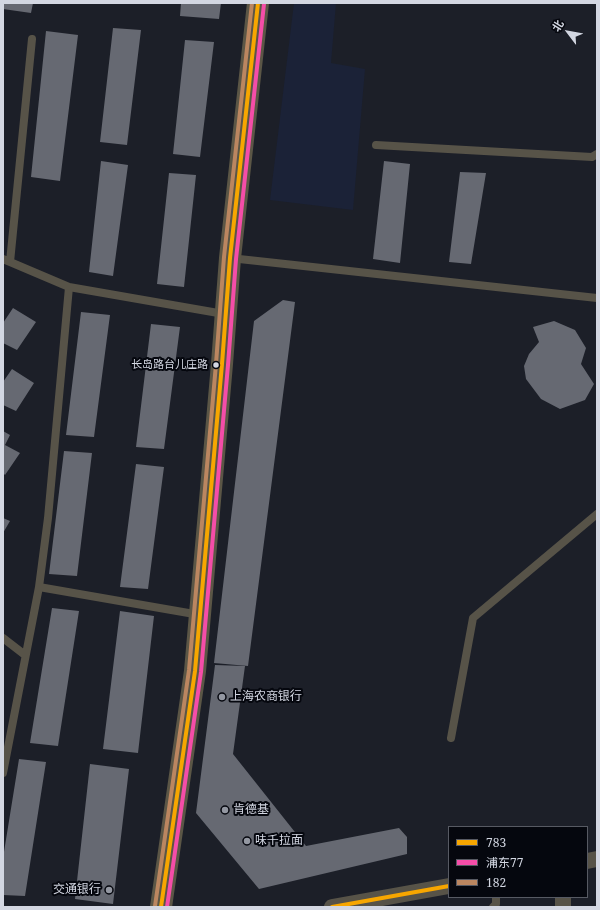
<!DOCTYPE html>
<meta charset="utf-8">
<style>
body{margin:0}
#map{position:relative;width:600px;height:910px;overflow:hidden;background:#1c1f28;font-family:"Noto Serif","Noto Sans SC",serif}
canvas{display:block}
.frame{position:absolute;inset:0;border:4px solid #d3d7e2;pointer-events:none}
.legend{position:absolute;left:448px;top:826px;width:140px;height:72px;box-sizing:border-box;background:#05070e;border:1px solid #575a63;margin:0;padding:5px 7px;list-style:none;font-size:12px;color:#d3d7e2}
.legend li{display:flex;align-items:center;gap:8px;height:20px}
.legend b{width:20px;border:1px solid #575a63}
.north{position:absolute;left:548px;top:12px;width:40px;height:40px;-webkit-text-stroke:3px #05070e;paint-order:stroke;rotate:302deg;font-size:11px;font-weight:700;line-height:16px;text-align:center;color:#d3d7e2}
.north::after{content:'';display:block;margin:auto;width:14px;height:18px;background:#d3d7e2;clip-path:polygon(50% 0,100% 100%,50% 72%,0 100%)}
</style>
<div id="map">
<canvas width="600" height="910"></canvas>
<div class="frame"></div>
<ul class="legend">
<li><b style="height:5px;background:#f7a600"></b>783</li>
<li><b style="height:5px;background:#f54da8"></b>浦东77</li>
<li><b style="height:5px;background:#bb8660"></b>182</li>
</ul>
<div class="north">北</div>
</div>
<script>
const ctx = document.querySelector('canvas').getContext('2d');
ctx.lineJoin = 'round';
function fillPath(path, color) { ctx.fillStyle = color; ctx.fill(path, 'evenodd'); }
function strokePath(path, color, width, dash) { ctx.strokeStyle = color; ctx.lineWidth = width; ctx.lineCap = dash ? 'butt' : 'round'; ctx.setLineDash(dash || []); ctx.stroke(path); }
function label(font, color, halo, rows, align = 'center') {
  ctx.font = font + ' "Noto Serif","Noto Sans SC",serif'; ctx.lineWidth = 4; ctx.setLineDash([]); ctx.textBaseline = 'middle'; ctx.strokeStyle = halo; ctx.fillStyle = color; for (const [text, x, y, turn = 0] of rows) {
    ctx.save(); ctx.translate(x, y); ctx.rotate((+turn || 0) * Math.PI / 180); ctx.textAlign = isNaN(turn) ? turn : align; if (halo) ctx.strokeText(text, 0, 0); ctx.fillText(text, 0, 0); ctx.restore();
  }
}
fillPath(new Path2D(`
 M294,3H336L331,63L365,69L353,210L270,200Z`), '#1b2237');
fillPath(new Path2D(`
 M3,3H33L31,13L3,9Z
 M181,3H221L219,19L180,16Z
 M113,28L141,30L127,145L100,142Z
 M46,31L78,35L60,181L31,177Z
 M185,40L214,42L200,157L173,154Z
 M101,161L128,165L113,276L89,272Z
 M384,161L410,164L400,263L373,259Z
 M460,172L486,173L471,264L449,262Z
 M169,173L196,175L184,287L157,284Z
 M283,300L295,302L248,666L214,663L254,321Z
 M13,308L36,322L17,350L3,343V323Z
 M81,312L110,315L94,437L66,435Z
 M554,321L575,330L586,348L581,364L594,384L585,400L560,409L541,399L526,379L524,366L529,354L539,342L533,327Z
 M151,324L180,327L164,449L136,447Z
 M12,369L34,383L16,411L3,405V382Z
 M3,431L10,435L5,445L20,453L5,475L3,473Z
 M64,451L92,453L77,576L49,574Z
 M136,464L164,467L148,589L120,587Z
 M3,518L10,521L3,533Z
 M52,608L79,611L58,746L30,743Z
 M120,611L154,616L138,753L103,749Z
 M215,665L245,666L233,754L306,846L399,828L407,837V854L259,889L196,813Z
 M19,759L46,762L25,896L3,895V858Z
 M90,764L129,769L113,904L75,899Z`), '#666972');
strokePath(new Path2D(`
 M376,145L592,157L597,154
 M230,258L597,298
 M3,259L69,287L224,314
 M10,262L32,39
 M39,587L200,615
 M3,638L25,655
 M451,738L473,618L597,514
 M3,773L39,587L48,518L69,287
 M493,907L496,904V897`), '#575348', 8);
strokePath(new Path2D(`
 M587,861L597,859
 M563,897V907
 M332,907L449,886`), '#575348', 16);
strokePath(new Path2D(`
 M161,907L195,671L222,364L230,258L258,3`), '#5b5646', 22);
strokePath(new Path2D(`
 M161,907L195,671L222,364L230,258L258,3
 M332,907L449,886`), '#f7a600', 4);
strokePath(new Path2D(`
 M167,907L201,672L228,365L236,259L264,4`), '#f54da8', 4);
strokePath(new Path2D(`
 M155,906L189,670L216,364L224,257L252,3`), '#bb8660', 4);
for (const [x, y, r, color] of [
 [216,365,3.5,"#d3d7e2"],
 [222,697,4,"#9397a1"],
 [225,810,4,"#9397a1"],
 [247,841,4,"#9397a1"],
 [109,890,4,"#9397a1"]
]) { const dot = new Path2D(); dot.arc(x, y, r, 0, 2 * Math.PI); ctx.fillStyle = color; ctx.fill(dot); strokePath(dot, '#05070e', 1.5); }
label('11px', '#d3d7e2', '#05070e', [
 ["长岛路台儿庄路",208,365]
], 'right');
label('12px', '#d3d7e2', '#05070e', [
 ["上海农商银行",230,697],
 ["肯德基",233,810],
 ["味千拉面",255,841],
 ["交通银行",101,890,"right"]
], 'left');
</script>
